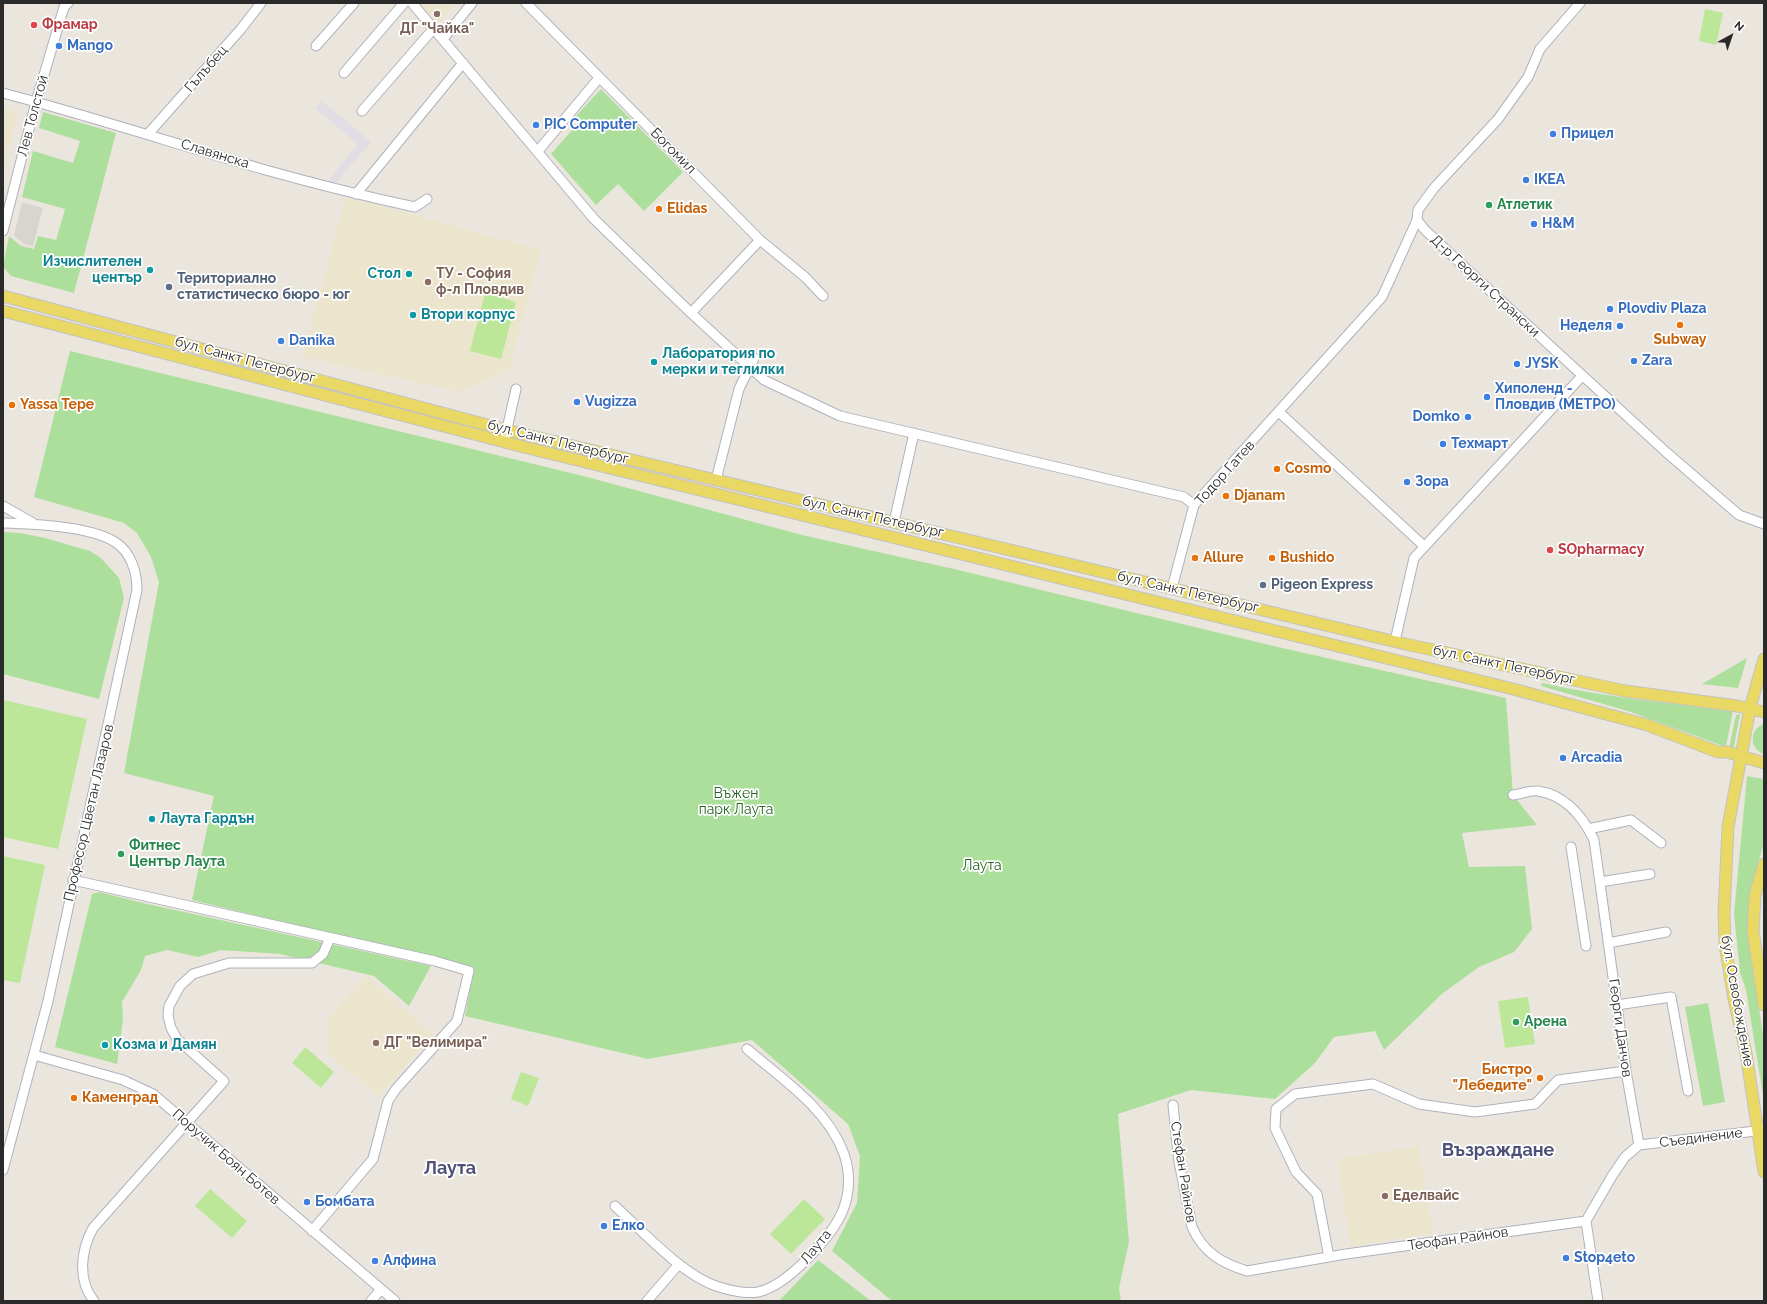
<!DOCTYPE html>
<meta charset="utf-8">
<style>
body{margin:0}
#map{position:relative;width:1767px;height:1304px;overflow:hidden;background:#ebe6dd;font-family:Raleway,sans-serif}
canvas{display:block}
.frame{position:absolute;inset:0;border:4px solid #2a2a2a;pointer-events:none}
.north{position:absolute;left:1711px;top:16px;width:40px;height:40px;-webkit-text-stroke:3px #fff;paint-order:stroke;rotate:40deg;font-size:11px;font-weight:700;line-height:16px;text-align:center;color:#2a2a2a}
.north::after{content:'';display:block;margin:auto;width:14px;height:18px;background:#2a2a2a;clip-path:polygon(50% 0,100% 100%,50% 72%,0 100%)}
</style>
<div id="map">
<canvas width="1767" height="1304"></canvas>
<div class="frame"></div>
<div class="north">N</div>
</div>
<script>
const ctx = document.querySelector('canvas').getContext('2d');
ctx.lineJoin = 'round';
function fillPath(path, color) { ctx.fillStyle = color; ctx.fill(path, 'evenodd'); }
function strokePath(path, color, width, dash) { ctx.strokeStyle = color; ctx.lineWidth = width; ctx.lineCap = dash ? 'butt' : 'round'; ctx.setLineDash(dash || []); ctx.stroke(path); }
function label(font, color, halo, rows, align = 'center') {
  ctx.font = font + ' Raleway,sans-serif'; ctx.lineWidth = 3.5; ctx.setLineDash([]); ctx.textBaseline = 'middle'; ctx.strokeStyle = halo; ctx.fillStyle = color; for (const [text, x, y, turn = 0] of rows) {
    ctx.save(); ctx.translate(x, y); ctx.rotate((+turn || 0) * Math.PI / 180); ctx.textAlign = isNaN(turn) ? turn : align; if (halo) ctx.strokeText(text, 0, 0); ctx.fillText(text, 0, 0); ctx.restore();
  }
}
fillPath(new Path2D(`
 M321,100L371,142L335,184L329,179L358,144L315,108Z`), '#e0dde4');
fillPath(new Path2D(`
 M419,3H456L437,25Z
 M3,108L18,112L3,170Z
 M346,196L541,250L509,370L461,392L302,357Z
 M366,975L433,1034L378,1097L327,1052V1019Z
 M1419,1146L1433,1233L1351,1246L1337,1159Z`), '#ece5cd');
fillPath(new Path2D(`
 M601,89L683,172L644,211L618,184L596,205L551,154L580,121L576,116Z
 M43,112L116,133L74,293L11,276L3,267L9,236L21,246L34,249L38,236L56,240L65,209L22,197L33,151L73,163L80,141L39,128Z
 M70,351L587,477L802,535L954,569L1282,648L1506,698L1513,795L1537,825L1462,833L1469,867L1525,866L1532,929L1514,952L1479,967L1443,993L1384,1050L1375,1031L1334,1037L1315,1063L1275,1099L1191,1090L1118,1114L1129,1242L1119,1288L1121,1301H892L832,1251L857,1203L860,1156L848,1124L752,1040L648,1059L465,1016L474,968L192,900L214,796L124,773L159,582L151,557L137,533L124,523L34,497Z
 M3,532L20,533L45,538L90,551L101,558L119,578L124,598L99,699L3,674Z
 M1747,658L1738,688L1702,684Z
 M1542,683C1605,697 1669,704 1733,710L1726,747L1628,711L1541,686Z
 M1740,714L1734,747L1729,748L1736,715Z
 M1764,724V754C1749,749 1749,729 1764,724Z
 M1747,776L1764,779V842L1750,893L1747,924L1764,1042V1101L1746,990L1740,972L1734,914Z
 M99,892L143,903L431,966L409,1006L374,976L280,954L221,950L198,957L167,950L145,956L141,970L122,1002L123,1019L117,1064L55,1047L92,894Z
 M1708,1003L1725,1102L1703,1106L1685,1007Z
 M818,1260L871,1301H775L780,1300Z`), '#acdf9c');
fillPath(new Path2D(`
 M1705,9L1723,13L1716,45L1699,41Z
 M485,293L516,302L501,359L470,351Z
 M3,700L87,719L58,849L3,837Z
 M3,856L45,865L20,983L3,980Z
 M1528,997L1535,1044L1505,1048L1498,1001Z
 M305,1047L334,1072L321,1088L292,1063Z
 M521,1072L539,1078L528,1106L511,1099Z
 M210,1189L247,1221L232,1238L195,1206Z
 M804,1199L825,1219L791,1254L770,1234Z`), '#bce698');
fillPath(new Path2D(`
 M22,202L43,208L33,246L24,244L14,236Z`), '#d8d5cf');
const minor = new Path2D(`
 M412,3L594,219L691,313L764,380L840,416L1184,497L1194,505
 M526,3L760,240L805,277L823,296
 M1580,3L1540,49L1528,77L1498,119L1434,188L1418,210L1417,220L1425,230L1474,276L1666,452L1739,515L1764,524
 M443,39L472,3
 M316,46L354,3
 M344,73L404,3
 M3,93C90,116 176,144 262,169C312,183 363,196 415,207L427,199
 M362,111L434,28
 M148,134L241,29L261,3
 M538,151L599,78
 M356,194L463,63
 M3,231L36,102L64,7L68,3
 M691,313L760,240
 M1279,412L1424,546
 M504,442L516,389
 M716,480L739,389L754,358
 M3,506L33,523
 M894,522L914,433
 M3,523C33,524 90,526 115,542C131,552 137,572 137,590L48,1001L3,1170
 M1172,588L1194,505L1382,297L1417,220
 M1395,641L1414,558L1582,376
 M1513,795C1521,794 1530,790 1538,791C1565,795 1583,817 1594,840L1626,1071L1639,1145
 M1588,829L1631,820L1661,843
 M1571,847L1586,946
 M73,880L435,961L469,971L457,1021L396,1089L388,1101L373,1159L312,1231
 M1600,882L1650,874
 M1608,943L1666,932
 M1617,1005L1671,997L1688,1091
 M34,1055L123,1080L153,1094L395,1301
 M1173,1105L1179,1162L1192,1227C1203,1252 1221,1263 1247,1271L1346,1254L1586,1221
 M1639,1145L1764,1130
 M615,1206C642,1231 682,1274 716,1286C728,1290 745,1294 758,1292C787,1286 832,1237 843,1210C850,1192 850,1172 844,1154C828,1109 782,1079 747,1049
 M1329,1257L1317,1194L1296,1172L1275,1128L1276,1109L1295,1094L1373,1084L1419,1104L1475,1112L1535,1104L1558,1080L1626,1071
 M94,1301C77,1280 81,1250 93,1228L224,1081L177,1039L171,1028L168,1016L169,1006L180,986L193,974L229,963H312L323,954L330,938
 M371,1301L381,1289
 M647,1301L679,1264
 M1598,1301L1586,1221L1612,1176L1625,1157L1639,1145`);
const major = new Path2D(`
 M3,296L506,430L1405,644L1625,691L1737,706L1764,712
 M3,311L520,446L1513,689L1647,725L1718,752H1727L1764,763
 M1764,659L1750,708L1728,827L1724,913L1725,945L1734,999L1746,1053L1764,1172
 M1764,864L1755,895L1753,931L1764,1005`);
strokePath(minor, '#b0b1bd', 11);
strokePath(major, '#c3c3c3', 13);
strokePath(minor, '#fff', 9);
strokePath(major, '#e9d864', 11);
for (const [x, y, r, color] of [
 [437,14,4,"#8d6e63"],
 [34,25,4,"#e0444e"],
 [59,46,4,"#3f7fe0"],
 [536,125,4,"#3f7fe0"],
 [1553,134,4,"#3f7fe0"],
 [1526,180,4,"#3f7fe0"],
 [1489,205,4,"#2e9e5b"],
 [659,209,4,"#e8710a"],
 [1534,224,4,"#3f7fe0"],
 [150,270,4,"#0f9aa8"],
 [409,274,4,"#0f9aa8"],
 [428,282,4,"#8d6e63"],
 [169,287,4,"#5c6f8a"],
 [1610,309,4,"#3f7fe0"],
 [413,315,4,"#0f9aa8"],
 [1680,325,4,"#e8710a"],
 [1620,326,4,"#3f7fe0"],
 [281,341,4,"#3f7fe0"],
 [1634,361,4,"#3f7fe0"],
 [654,362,4,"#0f9aa8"],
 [1517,364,4,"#3f7fe0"],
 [1487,397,4,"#3f7fe0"],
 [577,402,4,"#3f7fe0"],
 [12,405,4,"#e8710a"],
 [1468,417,4,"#3f7fe0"],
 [1443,444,4,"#3f7fe0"],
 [1277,469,4,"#e8710a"],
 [1407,482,4,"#3f7fe0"],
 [1226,496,4,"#e8710a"],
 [1550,550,4,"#e0444e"],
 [1195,558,4,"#e8710a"],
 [1272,558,4,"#e8710a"],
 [1263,585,4,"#5c6f8a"],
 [1563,758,4,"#3f7fe0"],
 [152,819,4,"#0f9aa8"],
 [121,854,4,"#2e9e5b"],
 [1516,1022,4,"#2e9e5b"],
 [376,1043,4,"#8d6e63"],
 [105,1045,4,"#0f9aa8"],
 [1540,1078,4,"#e8710a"],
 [74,1098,4,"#e8710a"],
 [1385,1196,4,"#8d6e63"],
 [307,1202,4,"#3f7fe0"],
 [604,1226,4,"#3f7fe0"],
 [1566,1258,4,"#3f7fe0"],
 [375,1261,4,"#3f7fe0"]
]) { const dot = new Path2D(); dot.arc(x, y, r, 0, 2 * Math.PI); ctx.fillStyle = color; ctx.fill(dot); strokePath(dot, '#fff', 1.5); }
label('bold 14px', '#be3a42', '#fff', [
 ["Фрамар",42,25],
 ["SOpharmacy",1558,550]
], 'left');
label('bold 14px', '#785e54', '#fff', [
 ["ДГ \"Чайка\"",437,29,"center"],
 ["ТУ - София",436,274],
 ["ф-л Пловдив",436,290],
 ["ДГ \"Велимира\"",384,1043],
 ["Еделвайс",1393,1196]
], 'left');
label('bold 14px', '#366cbe', '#fff', [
 ["Mango",67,46],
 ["PIC Computer",544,125],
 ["Прицел",1561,134],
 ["IKEA",1534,180],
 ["H&M",1542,224],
 ["Plovdiv Plaza",1618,309],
 ["Неделя",1612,326,"right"],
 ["Danika",289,341],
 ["Zara",1642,361],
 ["JYSK",1525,364],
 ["Хиполенд -",1495,389],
 ["Пловдив (МЕТРО)",1495,405],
 ["Vugizza",585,402],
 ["Domko",1460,417,"right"],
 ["Техмарт",1451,444],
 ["Зора",1415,482],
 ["Arcadia",1571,758],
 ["Бомбата",315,1202],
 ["Елко",612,1226],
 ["Stop4eto",1574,1258],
 ["Алфина",383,1261]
], 'left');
label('14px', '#2a2a2a', '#fff', [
 ["Гълъбец",206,69,-49],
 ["Лев Толстой",33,116,-75],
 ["Богомил",673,151,45],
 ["Славянска",215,154,17],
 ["Д-р Георги Странски",1485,286,43],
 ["бул. Санкт Петербург",245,360,15],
 ["бул. Санкт Петербург",558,442,14],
 ["Тодор Гатев",1225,473,-48],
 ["бул. Санкт Петербург",873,517,13],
 ["бул. Санкт Петербург",1188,592,13],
 ["бул. Санкт Петербург",1504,665,12],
 ["Професор Цветан Лазаров",89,813,-77],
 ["бул. Освобождение",1737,1001,80],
 ["Георги Данчов",1620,1028,82],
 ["Съединение",1701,1138,-7],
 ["Поручик Боян Ботев",226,1157,41],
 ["Стефан Райнов",1183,1172,81],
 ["Теофан Райнов",1458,1239,-8],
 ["Лаута",816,1247,-51]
]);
label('bold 14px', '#27864d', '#fff', [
 ["Атлетик",1497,205],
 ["Фитнес",129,846],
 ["Център Лаута",129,862],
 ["Арена",1524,1022]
], 'left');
label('bold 14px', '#c56008', '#fff', [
 ["Elidas",667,209],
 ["Subway",1680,340,"center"],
 ["Yassa Tepe",20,405],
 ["Cosmo",1285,469],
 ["Djanam",1234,496],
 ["Allure",1203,558],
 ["Bushido",1280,558],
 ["Бистро",1532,1070,"right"],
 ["\"Лебедите\"",1532,1086,"right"],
 ["Каменград",82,1098]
], 'left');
label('bold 14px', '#0d838f', '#fff', [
 ["Изчислителен",142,262,"right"],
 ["център",142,278,"right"],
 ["Стол",401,274,"right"],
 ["Втори корпус",421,315],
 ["Лаборатория по",662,354],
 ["мерки и теглилки",662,370],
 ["Лаута Гардън",160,819],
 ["Козма и Дамян",113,1045]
], 'left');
label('bold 14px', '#4e5e75', '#fff', [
 ["Териториално",177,279],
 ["статистическо бюро - юг",177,295],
 ["Pigeon Express",1271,585]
], 'left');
label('14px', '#25631e', '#fff', [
 ["Въжен",736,794],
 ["парк Лаута",736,810],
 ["Лаута",982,866]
]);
label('bold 18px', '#4d5078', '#fff', [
 ["Възраждане",1498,1151],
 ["Лаута",450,1169]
]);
</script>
